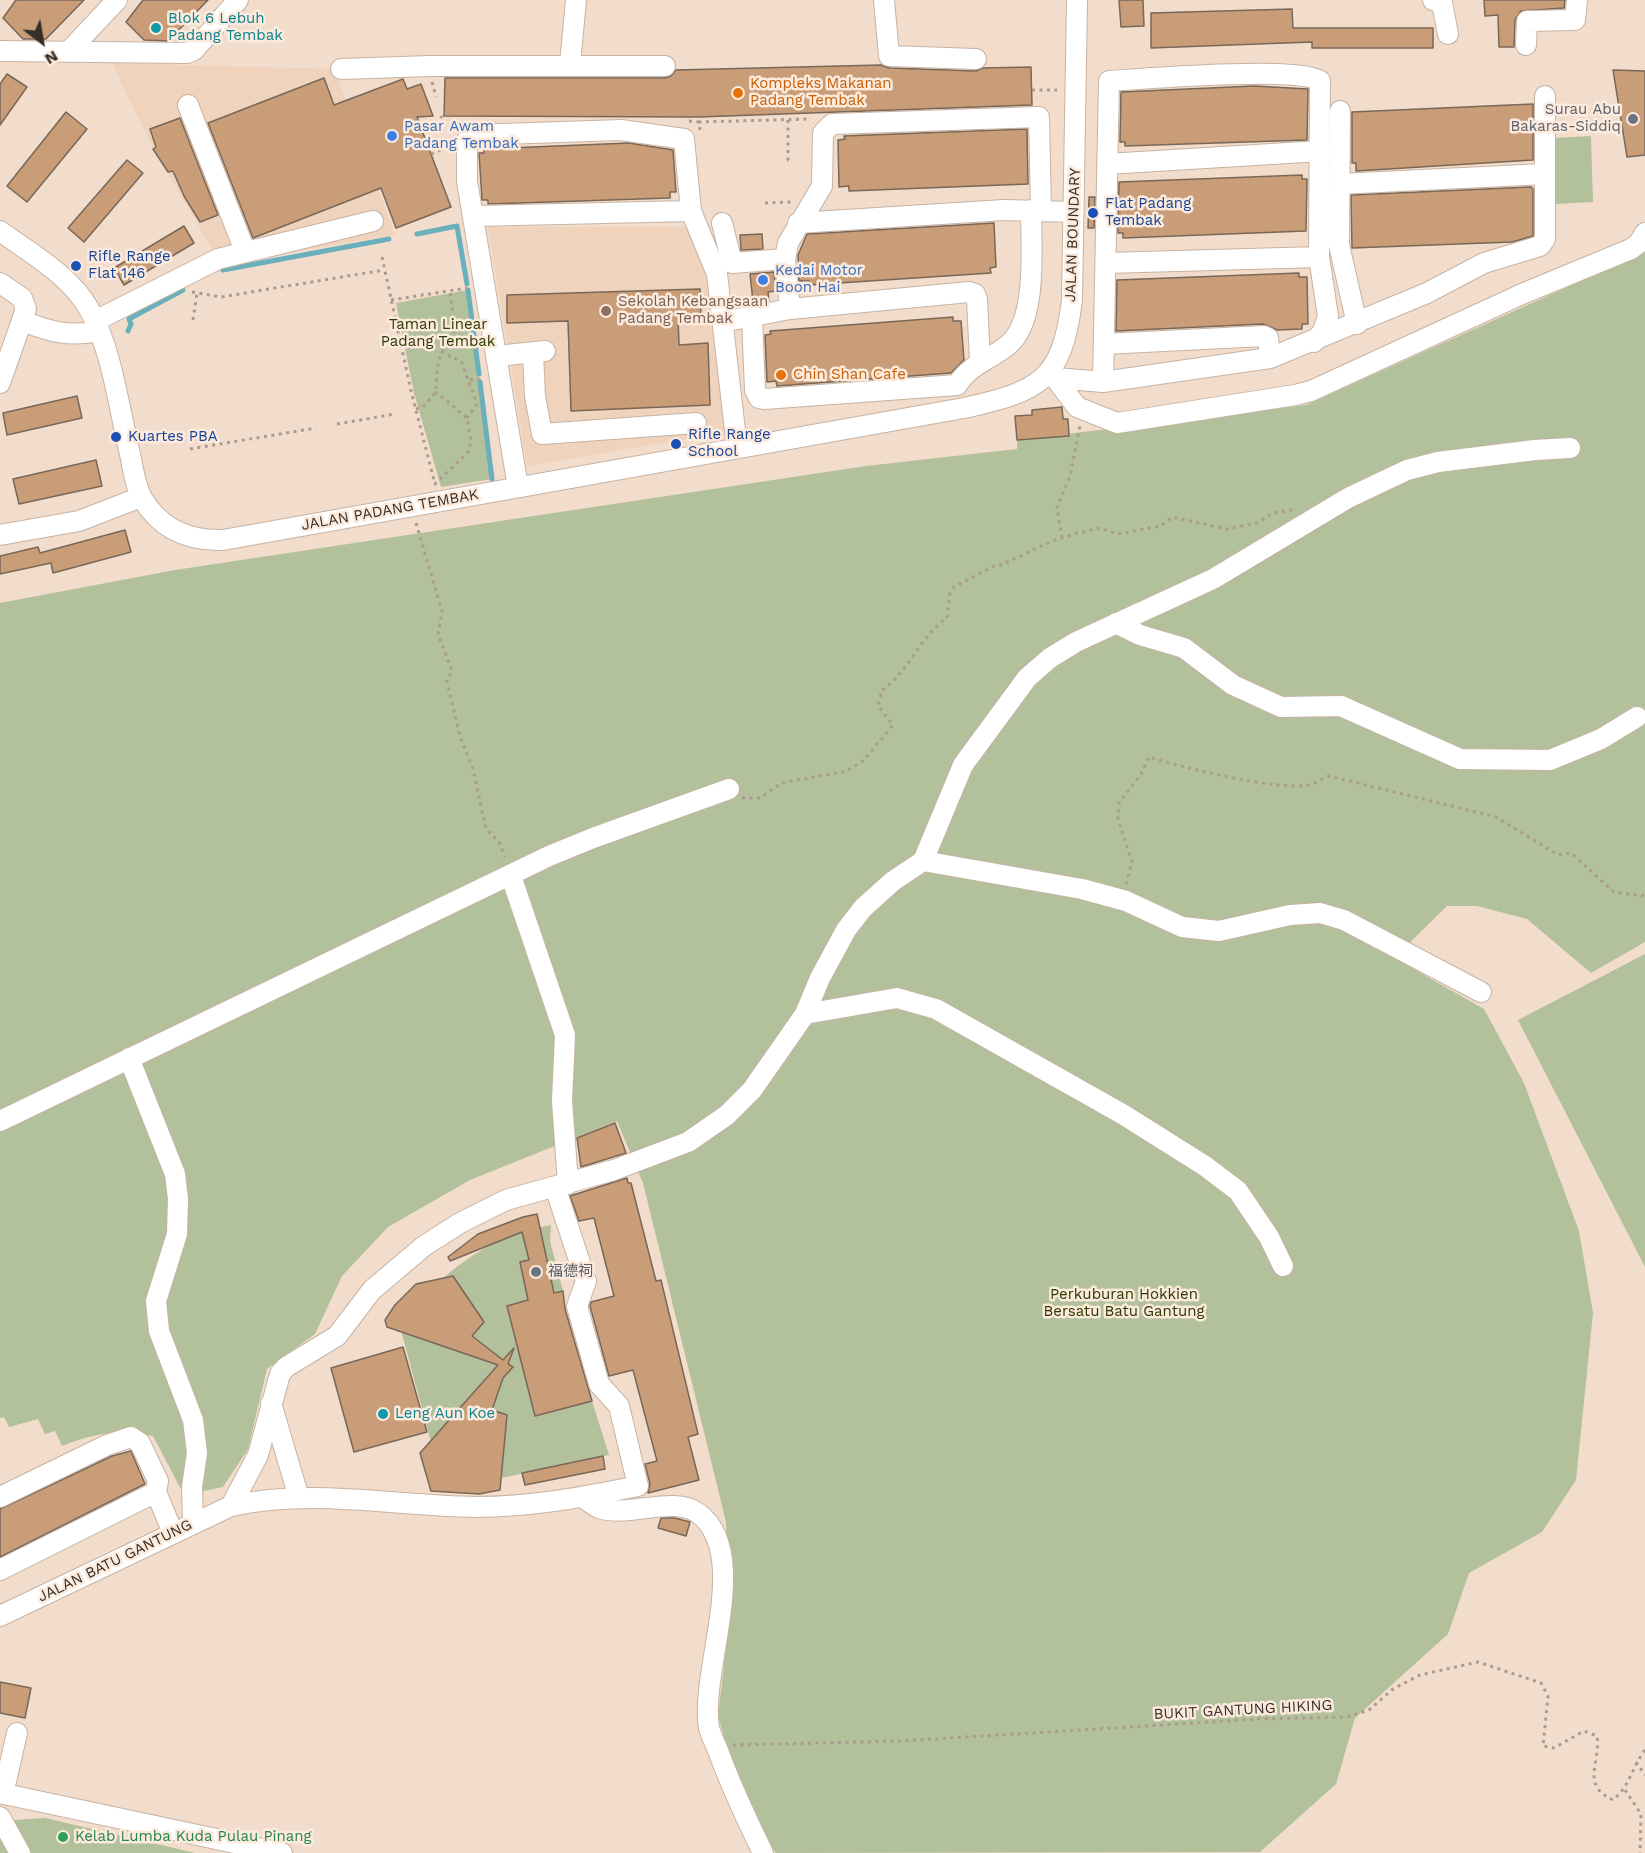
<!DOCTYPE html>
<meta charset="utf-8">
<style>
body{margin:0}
#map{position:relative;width:1645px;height:1853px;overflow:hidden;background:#f2ddcc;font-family:"Work Sans",sans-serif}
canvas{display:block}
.north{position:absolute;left:12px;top:12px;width:60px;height:60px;-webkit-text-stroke:4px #fcebdd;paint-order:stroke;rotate:149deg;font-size:16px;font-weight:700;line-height:24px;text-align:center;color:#362e27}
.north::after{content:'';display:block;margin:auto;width:21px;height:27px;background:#362e27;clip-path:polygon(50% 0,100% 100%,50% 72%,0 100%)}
</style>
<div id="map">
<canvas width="1645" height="1853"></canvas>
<div class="north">N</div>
</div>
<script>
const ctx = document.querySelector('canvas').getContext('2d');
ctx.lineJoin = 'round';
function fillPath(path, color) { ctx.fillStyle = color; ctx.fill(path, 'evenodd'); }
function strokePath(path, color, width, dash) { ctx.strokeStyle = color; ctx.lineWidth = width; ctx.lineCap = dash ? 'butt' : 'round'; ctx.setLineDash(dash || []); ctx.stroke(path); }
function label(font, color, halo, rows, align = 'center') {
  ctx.font = font + ' "Work Sans","Noto Sans SC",sans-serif'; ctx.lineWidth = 5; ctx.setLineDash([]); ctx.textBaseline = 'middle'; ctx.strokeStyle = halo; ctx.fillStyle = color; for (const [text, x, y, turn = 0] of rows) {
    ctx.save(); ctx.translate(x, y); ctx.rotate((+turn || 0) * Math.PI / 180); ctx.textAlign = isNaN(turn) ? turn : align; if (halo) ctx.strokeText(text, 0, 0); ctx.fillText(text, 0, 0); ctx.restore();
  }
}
fillPath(new Path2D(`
 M112,63L334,69L395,235L230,262L218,259L150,143Z
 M488,227H688L705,266L727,432L527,466Z`), '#efd3bd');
fillPath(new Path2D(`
 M1591,136L1593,202L1556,204L1554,138Z
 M1645,252V942L1591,973L1527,919L1477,906H1447L1394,958L1484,1009L1524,1083L1579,1231L1593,1313L1576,1480L1542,1532L1469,1573L1448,1634L1355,1718L1336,1784L1260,1852L776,1853L765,1838L731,1762L718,1716L729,1622L726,1522L643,1183L617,1121L470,1180L388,1227L342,1276L315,1334L267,1369L248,1449L223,1487L184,1495L153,1436C117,1429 96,1433 62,1446L55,1431L45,1434L38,1419L9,1427L4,1417L0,1418V603L175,570L866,466L1017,449V440L1306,405Z
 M468,290L492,479L441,487L414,393L396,303Z
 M1645,954V1267L1518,1020Z
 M551,1225L550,1241L563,1291L507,1306L535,1416L592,1401L609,1455L478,1483L441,1479L399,1323C443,1274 483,1237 551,1225Z
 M45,1818L195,1853H0V1821Z`), '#b2c09b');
strokePath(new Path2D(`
 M417,234L457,226L467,284
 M223,270L389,239
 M468,290L479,374
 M128,331L131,324L129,319L183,290
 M480,382L492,479`), '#69b0bc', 5);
const building = new Path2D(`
 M16,0H84L46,39H23L3,18Z
 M143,0H208L168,41L144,40L126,22Z
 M1119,0H1143L1144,26L1121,27Z
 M1484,0H1565L1564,8L1521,11L1515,20L1514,47H1499L1498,15L1485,16Z
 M1292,9L1293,28H1433V48H1312V42L1151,48V13Z
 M881,65L889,68L976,71L983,68L1031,67L1032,105L699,117L444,116L445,78H665L671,76L676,70Z
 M1613,70L1645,71V155L1627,157Z
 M7,74L27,87L0,125V84Z
 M324,78L334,105L403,79L407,89L421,84L433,116L417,117L451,207L396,228L381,188L253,238L208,123Z
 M1254,86L1308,89L1307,140L1125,146V142H1120L1121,92Z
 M1533,104V160L1356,171V163H1352V112Z
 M66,112L87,129L27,202L7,186Z
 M180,118L218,215L200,222L184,196L173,171L168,172L153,149L156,147L150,129Z
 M1027,129L1028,184L849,191V186L839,187L838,140L845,139L844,136Z
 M629,143L673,150L676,192H670V198L488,204V200H482L479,153H484V149Z
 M127,160L143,173L84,242L68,228Z
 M1302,175V179H1307L1306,231L1123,238V233H1118L1119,182Z
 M1531,187L1533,189V236L1512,242L1352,248L1351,195Z
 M1089,197H1095L1094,228H1088Z
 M994,223L996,267L990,268L991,273L809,285V281H799L798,255L807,234Z
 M184,226L194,243L124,285L114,268Z
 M762,234L763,249L741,250L740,235Z
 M774,272L776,291L768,292L769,301L753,302L750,274Z
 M1299,273V277H1307L1308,324H1302V329L1277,330L1263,324L1116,331L1117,280Z
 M700,289L701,316L678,317L679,345L708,343L710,405L571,411L568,321L507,323V295Z
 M953,317V321H961L964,360L951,373L777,386L776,381L767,382L765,335L771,334L770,331Z
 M77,396L82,418L7,435L3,413Z
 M1062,407L1063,419H1068L1069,436L1017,440L1015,416L1032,415V410Z
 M96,460L102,486L19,504L13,479Z
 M125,530L131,552L53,573L51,563L0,574V556L38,547L40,553Z
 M615,1123L626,1153L581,1167L577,1138Z
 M627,1178L628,1183H631L656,1281L661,1280L698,1434L688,1437L699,1480L648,1493L650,1484L645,1464L657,1461L633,1370L609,1376L590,1306L591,1302L614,1296L594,1218L579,1221L570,1196Z
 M537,1214L554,1293L563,1291L565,1309L592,1401L535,1416L507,1306L528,1300L520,1262L529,1260L522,1232L450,1261L448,1257L478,1234L523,1217Z
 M453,1276L484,1322L472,1336L503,1360L514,1348L508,1364L513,1367L503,1378L492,1410L507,1415L500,1490L479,1494L431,1491L420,1453L498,1365L387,1327L385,1320L395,1305L416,1284Z
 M403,1347L427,1432L354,1452L331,1368Z
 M131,1451L145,1484L0,1557V1509L112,1456Z
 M603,1456L605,1469L525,1485L522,1473Z
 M661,1518H675L690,1522L686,1536L658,1528Z
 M0,1682L31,1688L25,1718L0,1713Z`);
fillPath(building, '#c99d78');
strokePath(building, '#796758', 1.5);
const minor = new Path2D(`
 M884,0L889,56L976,59
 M1433,0L1442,3L1448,34
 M1526,45L1527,21L1575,20L1577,0
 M0,51L187,53L194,50L238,0
 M69,51L117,0
 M570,64L576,0
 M341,69L430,66H665
 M188,105L245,251
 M1340,111L1339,245L1357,324
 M1107,164L1321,151
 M1339,184L1545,174
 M474,216L691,211
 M722,223L732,263L785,259
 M798,223L1004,210L1074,212
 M0,231C30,253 70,275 89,309C112,349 119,409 130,454C133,468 135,486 142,498C160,529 189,541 223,540L964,408C1040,391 1062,381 1072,300L1077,0
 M1106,263L1319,257
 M0,283L22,298L26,309L0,383
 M790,309L785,259L788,243L822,186L823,133L832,124L1039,117L1041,210
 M752,318L755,390L759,398L764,399L957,385C970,364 990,360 1008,345C1038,321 1031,246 1031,210
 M23,321C50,332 70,337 99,331
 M95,321L218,259L373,221
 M722,322L790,309L969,292L975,294L977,299L980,362
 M1104,344L1264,336L1268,338L1270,358
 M533,353L535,396L542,434L696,423
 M497,356L545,351
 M1050,371L1077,407L1117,423L1295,395L1311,391L1522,294L1631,249L1639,243L1645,233
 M1056,378L1103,382L1270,358L1427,293L1484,263L1540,246L1545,239V96
 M1103,382L1109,81C1139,79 1304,66 1320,81L1319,257L1328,316L1323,331L1314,342
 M518,487L467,181V140L472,135L621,130L684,139L691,211L717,274L737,448
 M0,535L79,521L141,497
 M1116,623L1140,635L1184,648L1233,685L1281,707L1341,706L1460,759L1550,760L1601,739L1637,717
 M923,861L1082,889L1126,901L1182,927L1219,931L1290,915L1320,913L1344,920L1481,992
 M511,876L565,1035L562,1101L568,1184
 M805,1014L897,998L936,1009L1124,1115L1205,1166L1238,1191L1269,1237L1283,1266
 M129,1058L175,1174L178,1199L177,1234L156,1301L159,1331L193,1420L197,1453L192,1487L193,1523
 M0,1121L549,856L593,838L729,789
 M271,1403L299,1498
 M0,1497L107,1445L131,1437L140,1443L158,1481L156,1492L173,1533
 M584,1498C588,1501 594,1506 599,1508C627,1518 674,1495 698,1513C753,1554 699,1671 709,1728C711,1736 716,1745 719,1753C731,1787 747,1820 763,1853
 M231,1506L258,1455L280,1374L286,1367L337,1336L372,1290L424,1246L460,1223L506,1200L614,1170L688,1142L727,1115L752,1090L805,1014L820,978L846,930L863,908L893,881L923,861L963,765L1027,678L1050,658L1076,642L1213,579L1348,498L1407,470L1438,462L1535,450L1570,448
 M0,1570L156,1492
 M0,1616L231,1506C312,1488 394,1506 476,1507C530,1507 585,1497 638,1486L619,1406L599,1384L577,1306L586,1281L555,1187
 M0,1793L282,1853
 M3,1794L17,1733
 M0,1817L20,1853`);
strokePath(minor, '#c7b3a3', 22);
strokePath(new Path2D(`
 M432,82L436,97
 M1032,90H1057
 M441,116L442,118
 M788,120V160H791
 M689,121L699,122V117
 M700,130L699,122L811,119
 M431,154L450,146
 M765,203L793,202
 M382,257L411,391L435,484L469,451L471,441L467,418L436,392
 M192,292L221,297L384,270
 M391,300L467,288
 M193,320L197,293
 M441,352L461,361L477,404L467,418
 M470,380L483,379
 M416,409L423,407L436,392C437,357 438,359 455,330L450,291
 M337,424L395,414
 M190,449L316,428
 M416,523L442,611L438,634L452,671L447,681L460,736L473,769L486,829L499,842L505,857
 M1062,538L1057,508L1070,476L1080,426
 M742,798H760L781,783L847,771L864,760L893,725L878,706L882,690C907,674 920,636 947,618L950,593L954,587L996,565H1001L1052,541L1078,533L1100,528L1117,534L1161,526L1172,517L1227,529L1257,523L1273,513L1292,510
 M1126,884L1132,862L1118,819L1119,803L1141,774L1149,757C1181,767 1277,791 1308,785C1315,784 1322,779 1329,776L1496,817L1558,855L1571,853L1614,892L1645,896
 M733,1745L901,1741L1259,1719L1347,1717L1369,1710L1393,1689L1420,1675L1478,1662L1541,1683L1548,1696L1543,1746L1554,1748L1584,1731L1597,1736C1601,1762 1580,1785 1613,1800C1630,1786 1632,1767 1645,1750
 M1636,1762L1645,1775
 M1625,1790L1641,1814L1640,1853`), '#ab9b8e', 3, [3, 4.5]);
strokePath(minor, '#fff', 20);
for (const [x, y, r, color] of [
 [156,28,6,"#0f9aa8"],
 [738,93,6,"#e8710a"],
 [1633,119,6,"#6b7280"],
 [392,136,6,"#3f7fe0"],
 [1093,213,6,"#1a4fb4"],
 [76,266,6,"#1a4fb4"],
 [763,280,6,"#3f7fe0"],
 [606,311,6,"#8d6e63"],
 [781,375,6,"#e8710a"],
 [116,437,6,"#1a4fb4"],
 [676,444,6,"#1a4fb4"],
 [536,1272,6,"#6b7280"],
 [383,1414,6,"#0f9aa8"],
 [63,1837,6,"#2e9e5b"]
]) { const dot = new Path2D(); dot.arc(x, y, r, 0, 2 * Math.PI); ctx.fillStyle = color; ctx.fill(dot); strokePath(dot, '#fcebdd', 2); }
label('15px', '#0d838f', '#fcebdd', [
 ["Blok 6 Lebuh",168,19],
 ["Padang Tembak",168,36],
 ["Leng Aun Koe",395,1414]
], 'left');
label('15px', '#c56008', '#fcebdd', [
 ["Kompleks Makanan",750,84],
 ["Padang Tembak",750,101],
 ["Chin Shan Cafe",793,375]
], 'left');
label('15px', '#5b616d', '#fcebdd', [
 ["Surau Abu",1621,110],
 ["Bakaras-Siddiq",1621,127],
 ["福德祠",548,1272,"left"]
], 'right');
label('15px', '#366cbe', '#fcebdd', [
 ["Pasar Awam",404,127],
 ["Padang Tembak",404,144],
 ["Kedai Motor",775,271],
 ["Boon Hai",775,288]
], 'left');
label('15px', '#164399', '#fcebdd', [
 ["Flat Padang",1105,204],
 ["Tembak",1105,221],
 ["Rifle Range",88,257],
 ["Flat 146",88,274],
 ["Rifle Range",688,435],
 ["School",688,452],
 ["Kuartes PBA",128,437]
], 'left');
label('15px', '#362e27', '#fcebdd', [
 ["JALAN BOUNDARY",1073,235,-88],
 ["JALAN PADANG TEMBAK",390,510,-10],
 ["JALAN BATU GANTUNG",115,1561,-26],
 ["BUKIT GANTUNG HIKING",1243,1710,-3]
]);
label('15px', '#785e54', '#fcebdd', [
 ["Sekolah Kebangsaan",618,302],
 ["Padang Tembak",618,319]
], 'left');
label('15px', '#2b3a00', '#fcebdd', [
 ["Taman Linear",438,325],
 ["Padang Tembak",438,342],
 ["Perkuburan Hokkien",1124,1295],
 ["Bersatu Batu Gantung",1124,1312]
]);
label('15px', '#27864d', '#fcebdd', [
 ["Kelab Lumba Kuda Pulau Pinang",75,1837]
], 'left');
</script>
